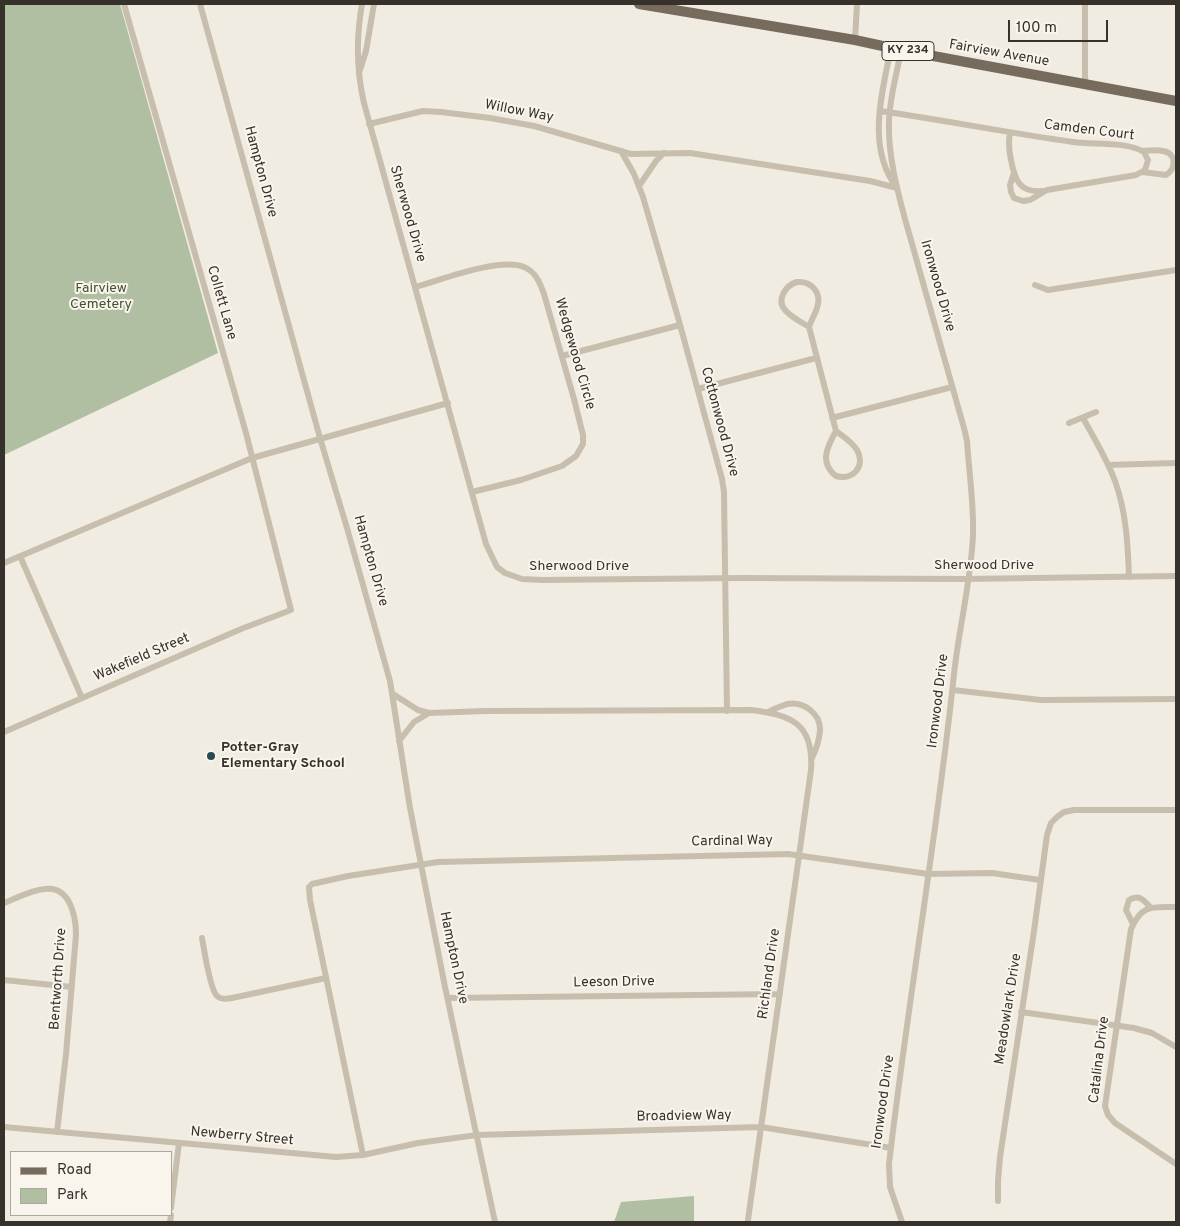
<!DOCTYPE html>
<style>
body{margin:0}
#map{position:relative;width:1180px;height:1226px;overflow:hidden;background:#f1ece1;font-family:Overpass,sans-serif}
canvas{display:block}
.frame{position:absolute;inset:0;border:5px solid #37312b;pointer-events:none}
.legend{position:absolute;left:10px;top:1151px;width:162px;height:65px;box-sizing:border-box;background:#f9f5ed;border:1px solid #aba79f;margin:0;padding:6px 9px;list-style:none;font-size:15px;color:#37312b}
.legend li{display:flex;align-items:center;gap:10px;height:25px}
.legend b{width:25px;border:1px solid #aba79f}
.scale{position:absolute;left:1008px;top:20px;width:100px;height:22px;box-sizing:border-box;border:2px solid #37312b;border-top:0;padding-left:6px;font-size:15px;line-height:18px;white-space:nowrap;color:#37312b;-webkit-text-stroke:4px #f9f5ed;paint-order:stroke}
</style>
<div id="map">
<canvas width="1180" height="1226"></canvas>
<div class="frame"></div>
<ul class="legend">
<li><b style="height:6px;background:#776b5e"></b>Road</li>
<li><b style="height:14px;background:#b0bfa2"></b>Park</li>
</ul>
<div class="scale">100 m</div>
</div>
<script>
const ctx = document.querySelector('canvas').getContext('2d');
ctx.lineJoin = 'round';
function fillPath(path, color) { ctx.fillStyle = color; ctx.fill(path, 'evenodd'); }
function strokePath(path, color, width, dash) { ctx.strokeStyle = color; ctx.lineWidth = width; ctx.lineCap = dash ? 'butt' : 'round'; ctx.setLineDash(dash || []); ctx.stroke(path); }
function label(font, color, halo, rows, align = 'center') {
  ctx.font = font + ' Overpass,sans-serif'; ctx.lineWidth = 4; ctx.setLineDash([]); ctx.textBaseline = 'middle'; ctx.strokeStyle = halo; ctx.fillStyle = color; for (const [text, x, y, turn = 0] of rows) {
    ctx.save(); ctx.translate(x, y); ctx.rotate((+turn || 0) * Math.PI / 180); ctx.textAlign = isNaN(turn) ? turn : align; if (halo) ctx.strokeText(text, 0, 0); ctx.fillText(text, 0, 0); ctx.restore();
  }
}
fillPath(new Path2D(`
 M4,4H120L218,353L4,455Z
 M694,1196V1222H614L621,1202Z`), '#b0bfa2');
strokePath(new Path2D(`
 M200,4L320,438L347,528L390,681L410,808L445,987L495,1222
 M362,4C356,38 356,69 364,103L486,544L497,567L505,573L522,579L542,580L743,578L964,579L1176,576
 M855,40L857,4
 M891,48C882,93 866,148 897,188
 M901,50C897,74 889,99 889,123C888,155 897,189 905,219L964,428L967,441C969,472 974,504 973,535C971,582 959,627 954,674C937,837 908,1000 889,1164L890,1187L902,1222
 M359,73L366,51L374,4
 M1085,83V4
 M880,111C944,120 1008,133 1073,142C1094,145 1125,141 1144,152L1148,160L1145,170L1136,175L1047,190L1030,200L1023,201L1014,198L1011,192L1010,185L1014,173
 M369,124L423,111L441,112L490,118L534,126L631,154L690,153L870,181L897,188
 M1010,133C1008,143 1009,151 1011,160C1015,181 1020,193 1043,191
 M621,151L634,174L643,197L679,321L722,479L724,492L727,711
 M1142,172L1166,175C1177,168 1176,153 1163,151C1156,149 1149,151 1142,151
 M639,186L656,161L664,153
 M797,282C812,281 822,293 817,308C815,315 811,320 809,327C801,322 791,317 785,310C776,300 786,285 797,282Z
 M1035,285L1048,290L1176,270
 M415,287C441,280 499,257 524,267C536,272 540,283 544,294L574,399L583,435V444L576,456L562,466L521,480L472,492
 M809,327L836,431
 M562,356L680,325
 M698,389L816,358
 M832,418L952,387
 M1083,418C1094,438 1107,459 1115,481C1126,511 1128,545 1129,577
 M1069,423L1096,412
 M836,431C844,437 852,442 857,450C866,466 853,481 836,476C819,463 827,447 836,431Z
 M1108,465L1176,463
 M20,556L82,698
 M4,563L252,458L448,403
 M953,690L1041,700L1176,699
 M393,694L418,710L429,713L485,711L751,710C791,715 814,723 811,770L748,1220
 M768,712C774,709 781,706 787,704C804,701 821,714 820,731C819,741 816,750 812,758
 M4,732L241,629L291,610L246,433L124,4
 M399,741L414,722L429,713
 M4,903C17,898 31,890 45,889C70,886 76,916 76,935L66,1054L57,1132
 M1176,907C1152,907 1142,904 1131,929L1105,1106L1108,1115L1115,1123L1176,1164
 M1133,924L1126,910L1129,900C1139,894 1144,900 1150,907
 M202,938C204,949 210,990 217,996C221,1000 227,999 232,998L326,978
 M4,980L72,987
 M448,998L780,994
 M1021,1012L1134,1028L1152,1033L1176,1047
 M4,1127L336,1157L363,1155L418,1143L477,1135L761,1127L891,1148
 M363,1155L310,900L309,887L312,884L348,876L438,862L788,854L928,874L992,873L1040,880
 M998,1201V1181L1000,1157L1034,931L1047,835L1051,823L1057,817L1064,812L1074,810H1176
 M171,1208L179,1143
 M170,1222L171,1215`), '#c8bead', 6);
strokePath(new Path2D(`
 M639,4L855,40L901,50L1176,101`), '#776b5e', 10);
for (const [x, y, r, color] of [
 [211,756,5,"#254955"]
]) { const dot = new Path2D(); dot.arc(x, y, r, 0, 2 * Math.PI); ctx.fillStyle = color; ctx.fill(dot); strokePath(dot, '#f9f5ed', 2); }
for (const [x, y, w] of [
 [908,51,52]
]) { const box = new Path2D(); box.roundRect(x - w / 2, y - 9.5, w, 19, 4); ctx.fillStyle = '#f9f5ed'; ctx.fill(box); strokePath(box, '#37312b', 1); }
label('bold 12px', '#37312b', null, [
 ["KY 234",908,51]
]);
label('14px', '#37312b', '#f9f5ed', [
 ["Fairview Avenue",999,54,10],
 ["Willow Way",519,112,11],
 ["Camden Court",1089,131,7],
 ["Hampton Drive",260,172,75],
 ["Sherwood Drive",407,214,74],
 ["Ironwood Drive",937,286,74],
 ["Collett Lane",221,303,74],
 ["Wedgewood Circle",574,354,74],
 ["Cottonwood Drive",719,422,75],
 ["Hampton Drive",370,561,74],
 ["Sherwood Drive",984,566],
 ["Sherwood Drive",579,567],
 ["Wakefield Street",142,658,-23],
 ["Ironwood Drive",939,701,-83],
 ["Cardinal Way",732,842,-1],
 ["Hampton Drive",453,958,78],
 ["Richland Drive",770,974,-82],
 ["Bentworth Drive",59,979,-86],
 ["Leeson Drive",614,983,-1],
 ["Meadowlark Drive",1009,1009,-81],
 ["Catalina Drive",1100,1060,-83],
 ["Ironwood Drive",884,1102,-82],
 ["Broadview Way",684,1117,-1],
 ["Newberry Street",242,1137,5]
]);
label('14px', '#415331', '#f9f5ed', [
 ["Fairview",101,289],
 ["Cemetery",101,305]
]);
label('bold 14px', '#37312b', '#f9f5ed', [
 ["Potter-Gray",221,748],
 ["Elementary School",221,764]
], 'left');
</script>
